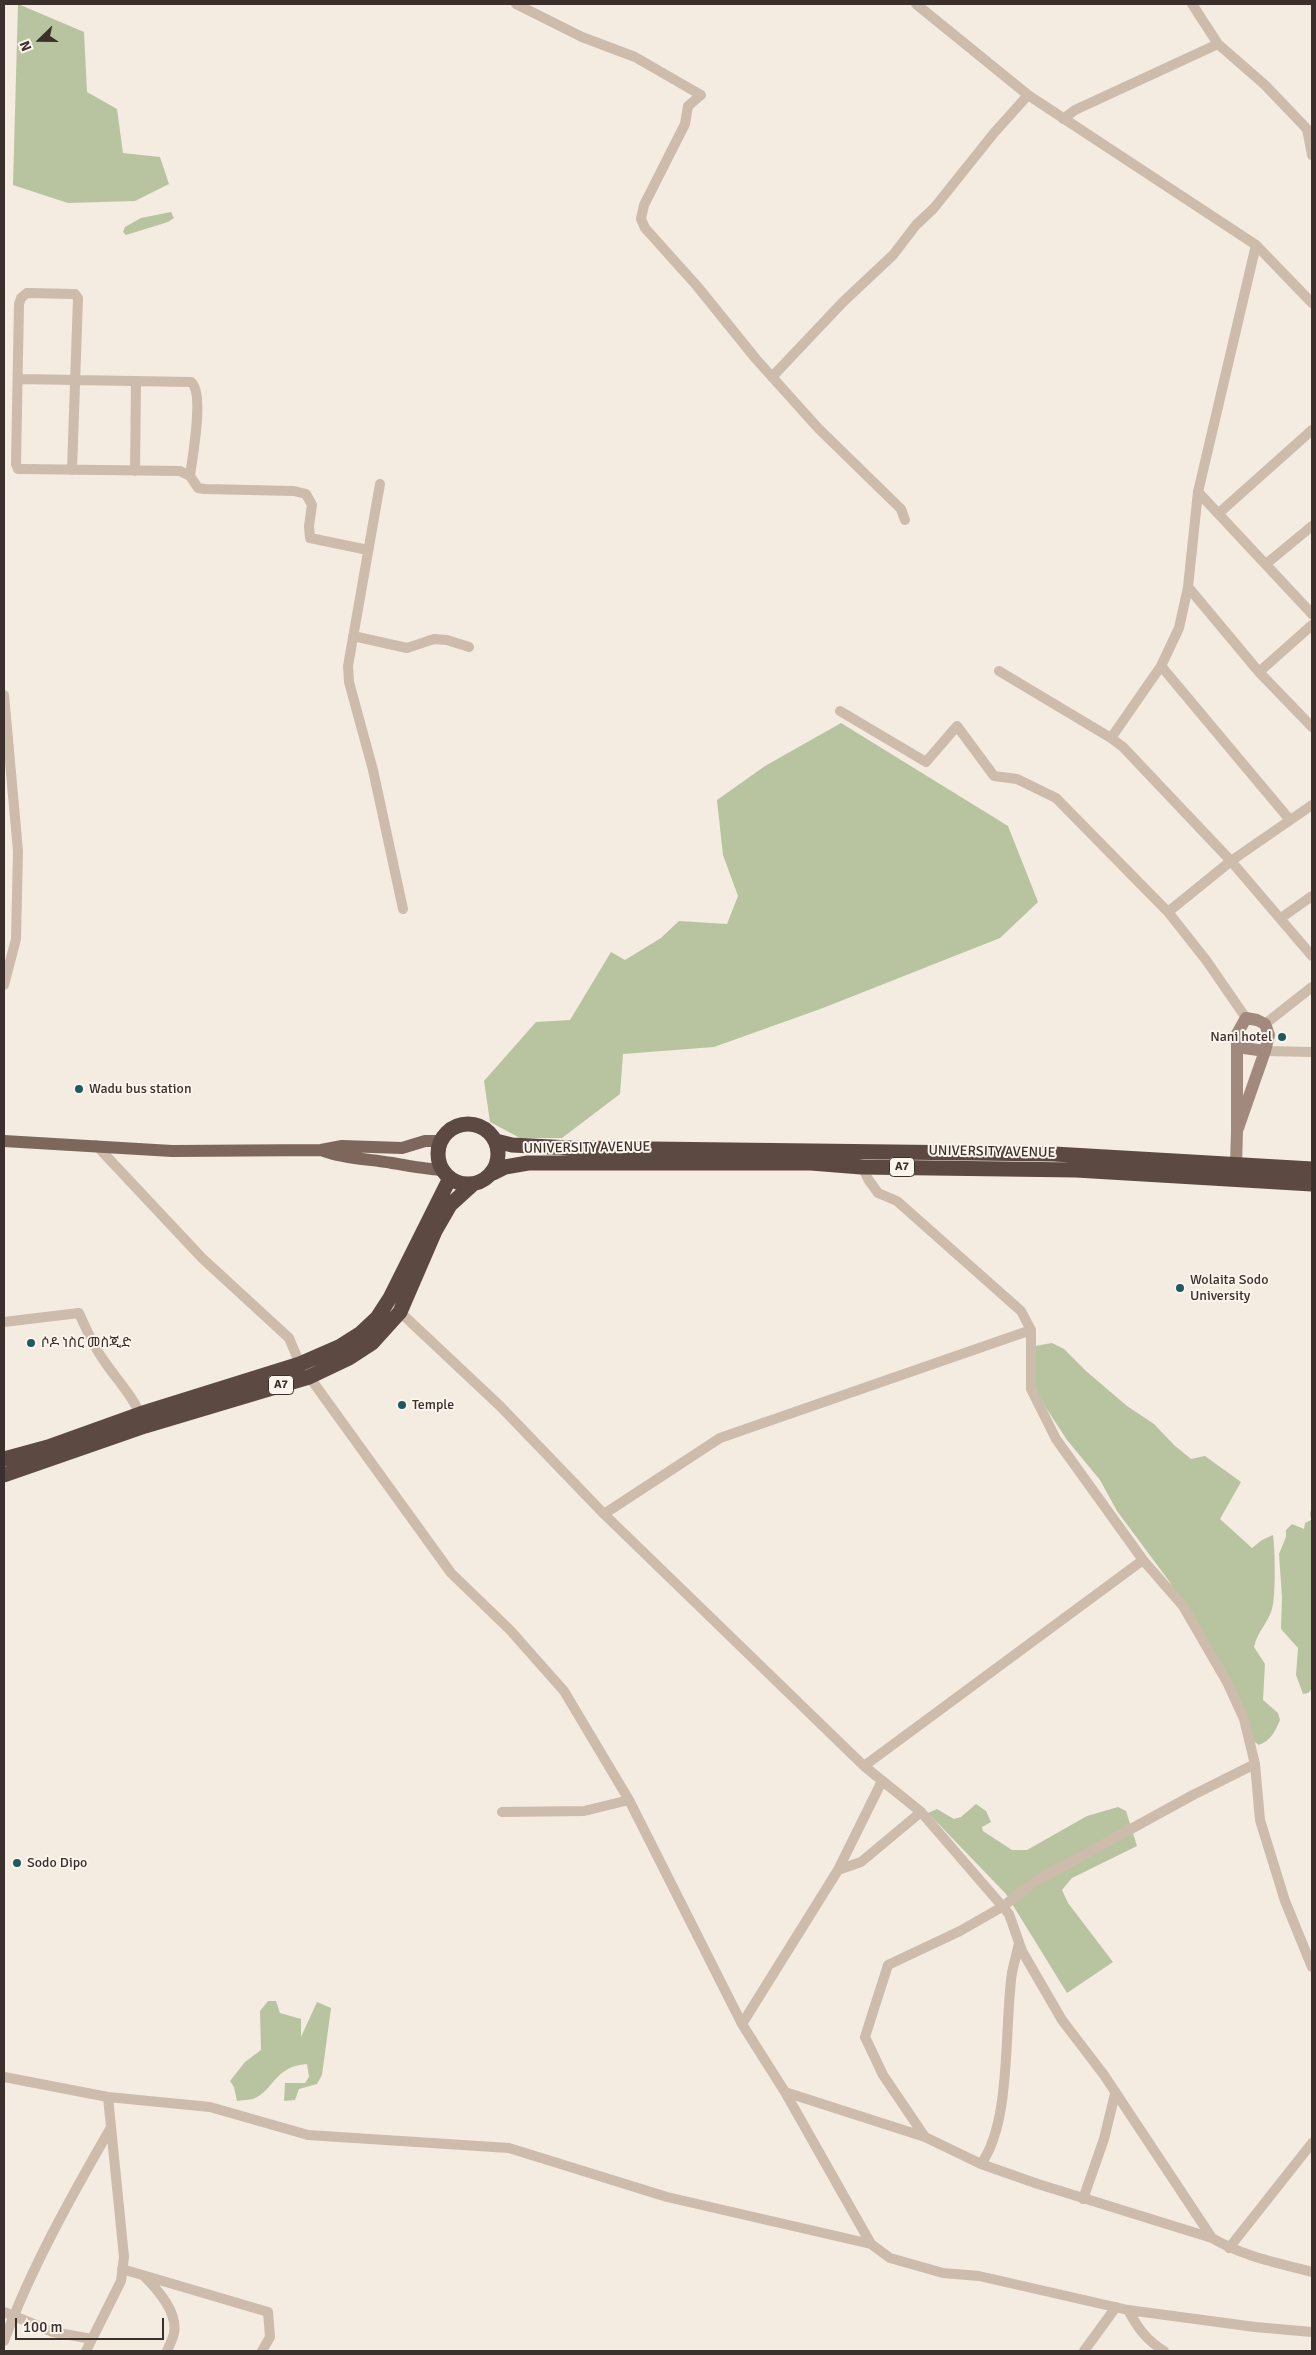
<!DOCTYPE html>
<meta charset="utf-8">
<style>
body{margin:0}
#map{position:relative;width:1316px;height:2355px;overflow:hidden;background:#f4ebe1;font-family:Signika,sans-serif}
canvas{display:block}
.frame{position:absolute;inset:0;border:5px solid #3b302b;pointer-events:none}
.north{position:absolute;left:15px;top:15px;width:50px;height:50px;-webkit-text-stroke:4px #fbf5ee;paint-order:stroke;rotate:248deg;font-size:14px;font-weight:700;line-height:20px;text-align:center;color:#3b302b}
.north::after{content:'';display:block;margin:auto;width:18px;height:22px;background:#3b302b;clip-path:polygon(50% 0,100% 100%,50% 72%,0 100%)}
.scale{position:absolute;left:15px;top:2318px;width:149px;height:22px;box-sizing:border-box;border:2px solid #3b302b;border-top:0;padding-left:6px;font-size:15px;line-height:18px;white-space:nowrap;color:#3b302b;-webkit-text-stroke:4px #fbf5ee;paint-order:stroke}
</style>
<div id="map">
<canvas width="1316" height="2355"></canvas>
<div class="frame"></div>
<div class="north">N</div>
<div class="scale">100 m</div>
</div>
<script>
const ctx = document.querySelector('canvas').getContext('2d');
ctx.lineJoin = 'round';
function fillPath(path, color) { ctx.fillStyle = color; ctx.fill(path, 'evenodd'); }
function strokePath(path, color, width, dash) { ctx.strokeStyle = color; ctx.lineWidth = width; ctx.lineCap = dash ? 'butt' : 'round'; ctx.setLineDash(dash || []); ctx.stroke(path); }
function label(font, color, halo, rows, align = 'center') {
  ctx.font = font + ' Signika,"Noto Sans Ethiopic",sans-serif'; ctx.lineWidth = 4; ctx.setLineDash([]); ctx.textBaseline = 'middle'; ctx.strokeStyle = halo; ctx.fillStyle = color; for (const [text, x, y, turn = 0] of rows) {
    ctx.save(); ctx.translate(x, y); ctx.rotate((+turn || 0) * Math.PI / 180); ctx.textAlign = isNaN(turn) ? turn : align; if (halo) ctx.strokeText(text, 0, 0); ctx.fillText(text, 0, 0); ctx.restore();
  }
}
fillPath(new Path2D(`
 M18,4L84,32L87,92L117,109L123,153L160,157L169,184L135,201L68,203L13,185Z
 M171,212L174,218L168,222L126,235L123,232L125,227L141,218Z
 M841,723L1008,826L1038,902L1000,938L823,1008L714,1047L623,1054L620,1094L562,1138H520L490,1122L484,1081L536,1022L570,1020L611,952L625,960L661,938L679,921L727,924L738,896L723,855L717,800L765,766Z
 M1052,1343L1064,1349L1086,1371L1127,1406L1154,1424L1174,1445L1191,1459L1205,1456L1241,1482L1220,1519L1252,1548L1262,1540L1273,1535C1275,1549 1276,1596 1272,1609C1268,1623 1257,1632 1254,1647L1265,1664L1263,1700L1278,1713L1280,1720C1275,1732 1271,1740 1259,1745L1249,1738L1210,1651L1169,1581L1117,1511L1100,1480L1067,1440L1037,1394L1034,1373L1035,1346Z
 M1312,1508V1689L1308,1693L1303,1694L1296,1675L1298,1648L1281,1629L1282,1597L1279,1554L1286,1537V1530L1292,1524L1304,1529L1305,1523L1311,1520L1310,1513Z
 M976,1804L986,1811L991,1822L982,1827L983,1831L1012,1850H1027L1087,1816L1118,1807L1126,1811L1137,1846L1072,1878L1062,1890L1068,1903L1113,1962L1067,1993L1006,1894L928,1813L937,1809L954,1819L961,1817Z
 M268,2001H276L280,2013L301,2019V2037L317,2002L331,2008L322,2075L317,2084L299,2089L295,2100L284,2101L285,2083H305L309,2077L307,2064C274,2066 274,2091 253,2099C249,2100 242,2100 237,2101L234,2087L230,2081L245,2062L261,2050L260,2011Z`), '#b8c4a0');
strokePath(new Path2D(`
 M516,4L582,37L635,57L701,95L688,106L685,124L644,205L641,219L645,228L697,286L756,359L818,428L901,509L905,520
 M916,4L1028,95L1256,245L1312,303
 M1192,4L1218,44
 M1063,119L1075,110L1218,44L1265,85L1307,129L1312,155
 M1256,245L1198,492L1188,587L1179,628L1161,666L1111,738L1123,747L1231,861L1312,956
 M772,377L843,302L893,255L916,225L934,208L994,133L1028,95
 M18,379L191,382C205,393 192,458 190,476
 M72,470L78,298L75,294L27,293L21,298L19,304L16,464L18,469H23L180,471L190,476L198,488L205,489L294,491L306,494L312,505L309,526L310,538L368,550
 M135,471L136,381
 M380,484L348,666L349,682L373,770L403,909
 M1198,492L1312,614
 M1219,513L1312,430
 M1266,564L1312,526
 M1188,587L1259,672L1312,727
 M353,636L407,648L434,639L447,640L469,647
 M1161,666L1290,820
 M999,671L1111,738
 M1259,672L1312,625
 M4,695L18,851L16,939L4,985
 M840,711L926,762L957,726L994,776L1017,779L1056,798L1168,912L1206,960L1246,1018
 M1168,912L1231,861L1312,805
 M1281,918L1312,896
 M1265,1024L1312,987
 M1265,1051L1312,1052
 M96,1145L202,1258L289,1338L300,1364L451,1573L510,1630L564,1691L629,1800L742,2024L785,2092L871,2244
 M861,1164L868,1179L878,1193L897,1201L1021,1311L1031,1330V1389L1056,1439L1143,1560L1183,1606L1227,1682L1244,1719L1255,1764L1260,1820L1285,1901L1312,1967
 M400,1312L500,1406L604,1514L864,1766L921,1812L1009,1914L1022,1951L1062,2020L1104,2075L1212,2238
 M4,1322L79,1313C87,1331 95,1349 107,1365C119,1382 134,1398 142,1418
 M604,1514L720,1438L1031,1330
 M864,1766L1143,1560
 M502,1812L584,1811L629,1800
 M838,1870L861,1862L921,1812
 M742,2024L838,1870L882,1781
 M4,2077L108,2097L210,2107L308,2135L509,2148L667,2197L871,2244L890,2258L943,2273L979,2276L1128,2310L1255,2327L1312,2332
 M785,2092L925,2137L981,2164L1038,2184L1212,2238C1242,2256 1278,2263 1312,2272
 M925,2137L883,2075L865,2037L888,1965L960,1931L1002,1907L1036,1881L1193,1795L1255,1764
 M981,2164C1012,2122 1004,2025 1012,1973C1014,1963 1017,1953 1019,1943
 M1083,2199L1104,2139L1115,2094
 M1229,2248L1312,2143
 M122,2269L268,2312L270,2337L262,2351
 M144,2276C158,2290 178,2312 174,2333C173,2339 169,2346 167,2351
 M1128,2310C1138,2328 1146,2340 1164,2351
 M4,2312L53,2332L92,2339
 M4,2341C31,2268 71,2197 110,2129
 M86,2351L121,2281L124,2257L108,2097
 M1084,2351L1116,2307`), '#cdbbac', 10);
strokePath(new Path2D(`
 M1237,1131V1034L1246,1018L1257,1020L1265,1024L1269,1035L1265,1051L1237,1047
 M1236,1165L1237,1131L1265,1051`), '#a18a7d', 12);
strokePath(new Path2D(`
 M4,1141L172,1151L321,1150L342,1146L402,1148L425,1141H441
 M324,1151C346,1159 369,1159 392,1163C409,1166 425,1169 442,1170`), '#7d675c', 12);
strokePath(new Path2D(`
 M438 1154a30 30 0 1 1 60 0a30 30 0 1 1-60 0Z
 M496,1141L512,1145L571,1148L1054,1154L1312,1169
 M493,1173L505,1167L528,1163H811L861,1167L1076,1170L1312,1184
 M4,1459L48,1447L140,1414L300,1364L339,1347L361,1333L377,1318L390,1298L450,1178
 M4,1475L145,1426L309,1377L349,1358L372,1343L400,1312L435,1231L450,1205L472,1185`), '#5c4a42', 15);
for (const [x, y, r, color] of [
 [1282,1037,5,"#1f5a5e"],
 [79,1089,5,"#1f5a5e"],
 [1180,1288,5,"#1f5a5e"],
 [31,1343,5,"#1f5a5e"],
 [402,1405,5,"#1f5a5e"],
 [17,1863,5,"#1f5a5e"]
]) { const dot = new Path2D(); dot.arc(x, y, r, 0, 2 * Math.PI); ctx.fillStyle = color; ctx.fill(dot); strokePath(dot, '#fbf5ee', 2); }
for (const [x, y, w] of [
 [902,1167,25],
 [281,1385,25]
]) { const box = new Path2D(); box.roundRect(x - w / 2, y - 9.5, w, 19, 4); ctx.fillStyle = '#fbf5ee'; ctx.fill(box); strokePath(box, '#3b302b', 1); }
label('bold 12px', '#3b302b', null, [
 ["A7",902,1167],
 ["A7",281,1385]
]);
label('14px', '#3b302b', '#fbf5ee', [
 ["Nani hotel",1272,1037,"right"],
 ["Wadu bus station",89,1089],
 ["Wolaita Sodo",1190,1280],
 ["University",1190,1296],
 ["ሶዶ ነስር መስጂድ",41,1343],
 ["Temple",412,1405],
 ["Sodo Dipo",27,1863]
], 'left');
label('14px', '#3b302b', '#fbf5ee', [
 ["UNIVERSITY AVENUE",587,1148,-1],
 ["UNIVERSITY AVENUE",992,1152,1]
]);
</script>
